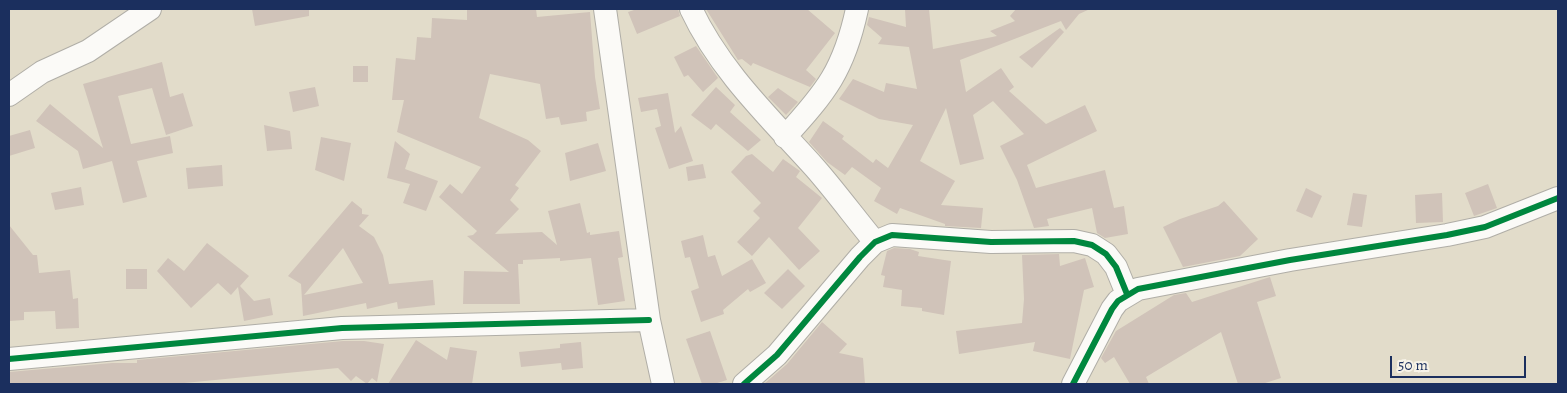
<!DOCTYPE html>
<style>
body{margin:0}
#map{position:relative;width:1567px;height:393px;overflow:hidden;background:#e2dcca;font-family:Alegreya,serif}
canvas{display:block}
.frame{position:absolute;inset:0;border:10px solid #1b2f5e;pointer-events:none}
.scale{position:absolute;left:1390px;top:356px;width:136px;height:22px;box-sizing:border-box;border:2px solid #1b2f5e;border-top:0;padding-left:6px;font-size:15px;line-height:18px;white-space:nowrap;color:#1b2f5e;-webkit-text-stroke:4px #f7f3e8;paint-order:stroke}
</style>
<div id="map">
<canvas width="1567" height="393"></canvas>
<div class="frame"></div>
<div class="scale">50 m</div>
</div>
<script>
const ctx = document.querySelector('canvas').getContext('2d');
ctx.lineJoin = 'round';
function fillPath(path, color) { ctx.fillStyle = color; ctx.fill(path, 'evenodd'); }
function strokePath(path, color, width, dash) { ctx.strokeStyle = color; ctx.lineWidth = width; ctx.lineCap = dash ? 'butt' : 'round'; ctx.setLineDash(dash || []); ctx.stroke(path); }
fillPath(new Path2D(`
 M252,9H309V16L255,26Z
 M467,9H536L537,17L590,12L595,77L600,109L586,112L587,121L561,125L559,117L546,119L540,84L490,74L479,118L528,140L541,151L515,185L519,188L510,200L519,209L495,234L542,232L557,245L548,211L580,203L587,233L590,232V235L619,231L623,257L618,258L625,301L598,305L591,258L560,261V258L523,260V264H518L520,304H463L464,271L509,272L467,236L473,235L477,231L439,197L450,184L462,194L481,167L397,132L404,100H392L396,58L415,60L417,37L431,38L432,18L467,20Z
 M637,9H678L680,16L637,34L628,12Z
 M706,9H807L835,33L806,70L816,79L810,87L753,63L751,66L742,59L738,60Z
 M905,9H929L933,49L997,36L990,31L1015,21L1010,16L1016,9H1090L1079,14L1066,30L1061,21L960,60L966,92L1001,68L1014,87L1009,91L1046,124L1085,105L1097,131L1027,165L1036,188L1105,170L1114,208L1124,206L1128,234L1105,238L1097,233L1092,208L1047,219L1049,226L1034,228L1017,180L1000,146L1024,134L993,101L973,115L984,159L960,165L946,108L920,161L955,181L941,205L983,208L981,228L945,226V224L900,208L897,214L874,201L881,188L852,167L845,175L827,162L809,142L823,121L844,136L842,139L873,163L876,159L888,168L913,125L879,119L839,99L853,79L884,92L886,83L917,89L909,47L878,44L882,38L867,25L869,17L906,27Z
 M1060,28L1064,32L1032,68L1019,57Z
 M696,46L718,78L703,92L688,75L684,77L674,57Z
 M162,62L170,97L183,93L193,126L166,135L152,88L118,96L131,144L170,136L173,153L137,161L147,197L123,203L112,161L83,169L78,151L36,121L50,104L103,148L83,84Z
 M353,66H368V82H353Z
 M315,87L319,106L293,112L289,92Z
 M716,87L735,105L730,112L761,140L748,151L716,124L711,130L691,115Z
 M778,88L798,102L786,115L768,97Z
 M668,93L675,133L681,126L693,161L669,169L655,128L661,126L657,109L641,112L638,98Z
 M264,125L290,131L292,149L267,151Z
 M30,130L35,148L9,156V136Z
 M321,137L351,143L344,181L315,170Z
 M395,141L410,154L405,169L438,181L426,211L403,203L410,184L387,178Z
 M598,143L606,171L570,181L565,153Z
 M752,154L773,172L783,159L800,171L796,177L822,198L798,228L820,251L799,270L769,237L752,256L737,242L760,218L753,211L761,203L731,172L746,156Z
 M703,164L706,178L688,181L686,167Z
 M222,165L223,186L188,189L186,168Z
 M1488,184L1497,208L1474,216L1465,193Z
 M81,187L84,205L55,210L51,193Z
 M1306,188L1322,196L1312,218L1296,211Z
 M1353,193L1367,195L1362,227L1347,225Z
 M1442,193L1443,222L1416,223L1415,195Z
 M352,201L362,209V214L369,215L359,226L374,237L383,255L389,284L433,280L435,305L398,309L397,302L367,309L366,303L303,316L301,284L288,276ZM343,248L363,283L304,295Z
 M1224,201L1258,239L1240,256L1183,267L1163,227L1180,219L1218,206Z
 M9,225L33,255H37L39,273L70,270L73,299L78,298L79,328L56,329L55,311L24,312V320L9,321Z
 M703,235L708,257L715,255L722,276L752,259L766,283L750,292L748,289L723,310L724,314L701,322L691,291L699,288L690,257L685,258L681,241Z
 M207,243L249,276L240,286L254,301L270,298L273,315L244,321L238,287L231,295L218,283L191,308L157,271L168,258L184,271Z
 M894,248L910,249L919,252L918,256L951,261L944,315L922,311V308L901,306L902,290L883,287L885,276L881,275L887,251Z
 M1059,254L1060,266L1085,258L1094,287L1084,290L1070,359L1033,351L1035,342L959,354L956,331L1022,323L1024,299L1022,255Z
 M126,269H147V289H126Z
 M788,269L805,286L782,309L764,293Z
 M1270,277L1276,296L1257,302L1281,378L1262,384H1238L1221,332L1146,377L1149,384H1130L1114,357L1105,363L1101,358L1116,331L1174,295L1186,293L1192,302Z
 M822,322L847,344L839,353L863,358L865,384H764L787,364Z
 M710,331L727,380L714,384H702L686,339Z
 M416,340L447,360L450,347L477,351L472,384H388Z
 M343,341H364L384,344L377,382L372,378L367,384L356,376L351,381L338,368L174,384H9V372L112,363H137V360Z
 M581,342L583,368L562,370L561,363L521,367L519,352L560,348V344Z`), '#d0c3b9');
const minor = new Path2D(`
 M605,9L649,320L663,384
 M691,9C720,71 770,118 815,168C836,192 855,218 875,242
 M9,95L42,72L88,51L150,9
 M785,137C826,92 844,70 857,9
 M9,359L342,328L649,320
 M744,384L777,355L860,257L875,242L892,235L991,242L1074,241L1092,245L1106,254L1116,267L1127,294
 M1073,384L1112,309L1118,301L1138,289L1290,260L1447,235L1485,227L1558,198`);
strokePath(minor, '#b0aea7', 24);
strokePath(minor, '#fbfaf7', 22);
strokePath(new Path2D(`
 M9,359L342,328L649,320
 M744,384L777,355L860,257L875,242L892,235L991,242L1074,241L1092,245L1106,254L1116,267L1127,294
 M1073,384L1112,309L1118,301L1138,289L1290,260L1447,235L1485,227L1558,198`), '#00873e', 6);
</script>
